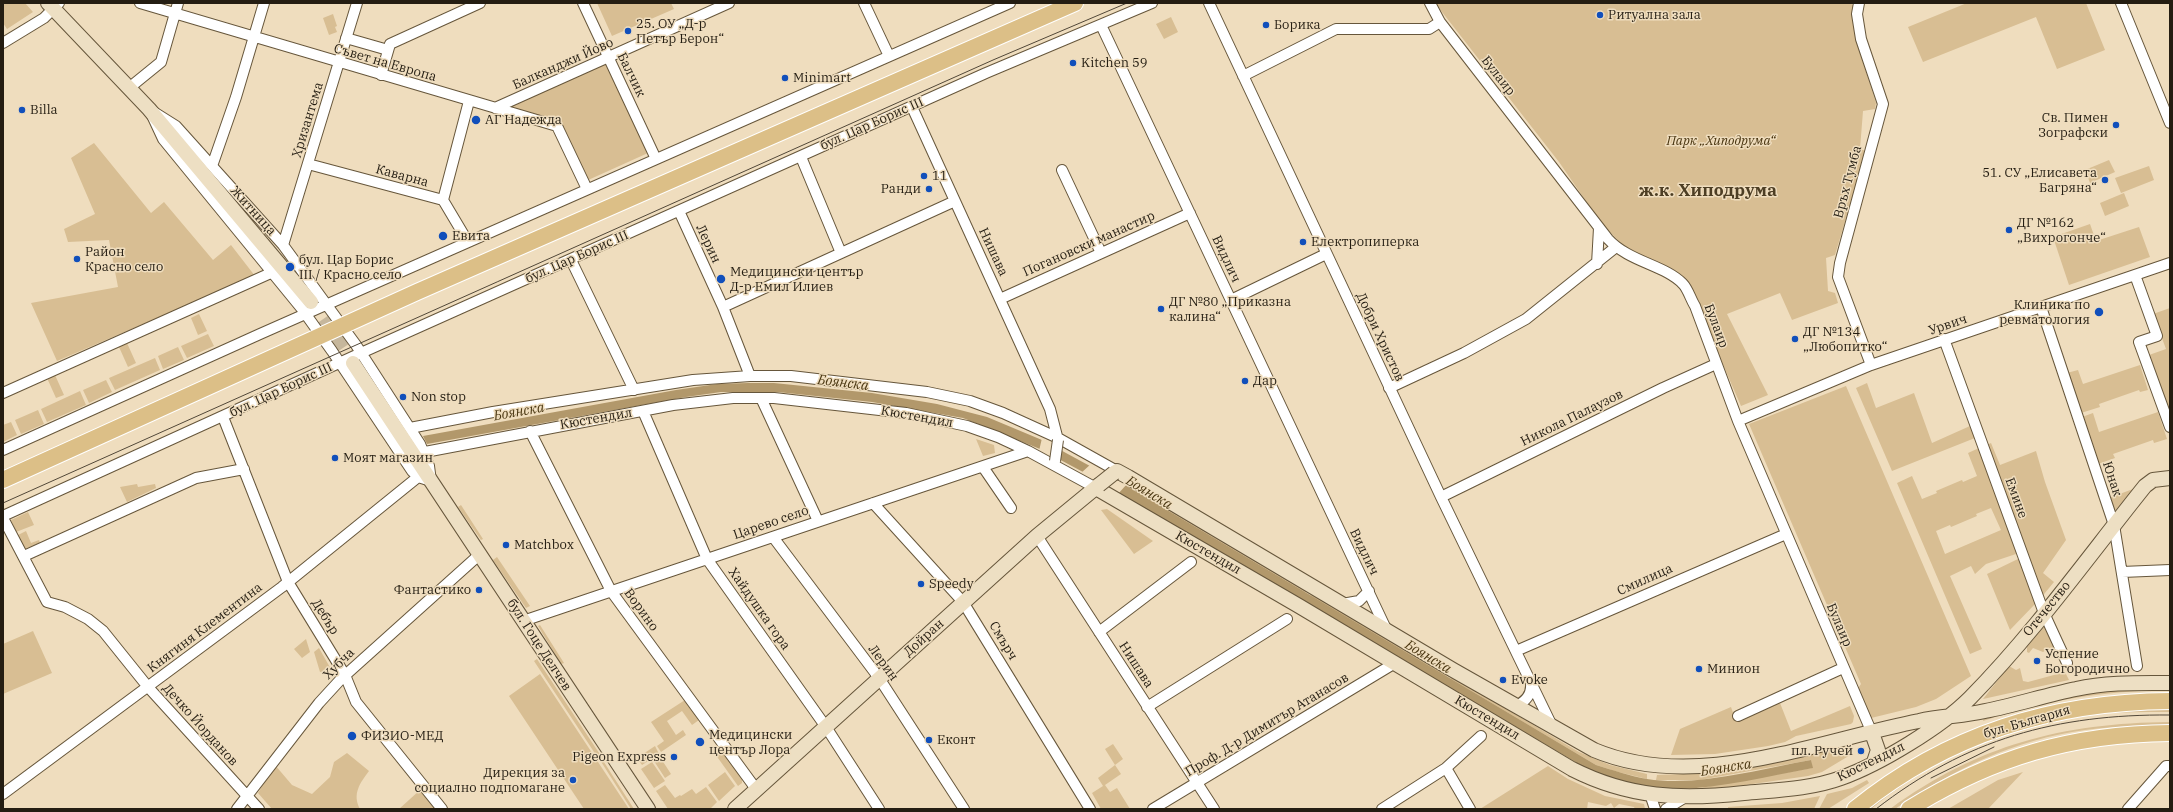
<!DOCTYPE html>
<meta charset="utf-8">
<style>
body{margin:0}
#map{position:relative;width:2173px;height:812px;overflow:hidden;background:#efddbe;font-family:"IBM Plex Serif",serif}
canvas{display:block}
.frame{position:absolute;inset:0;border:4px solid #241d12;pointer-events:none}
</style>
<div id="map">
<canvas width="2173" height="812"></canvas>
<div class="frame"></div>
</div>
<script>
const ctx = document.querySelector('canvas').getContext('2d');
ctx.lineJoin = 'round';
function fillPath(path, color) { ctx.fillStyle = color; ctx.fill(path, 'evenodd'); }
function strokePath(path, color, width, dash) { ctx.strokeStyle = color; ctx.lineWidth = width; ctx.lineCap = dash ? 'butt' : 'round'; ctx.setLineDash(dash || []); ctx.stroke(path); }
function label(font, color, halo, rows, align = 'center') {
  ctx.font = font + ' "IBM Plex Serif",serif'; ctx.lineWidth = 3; ctx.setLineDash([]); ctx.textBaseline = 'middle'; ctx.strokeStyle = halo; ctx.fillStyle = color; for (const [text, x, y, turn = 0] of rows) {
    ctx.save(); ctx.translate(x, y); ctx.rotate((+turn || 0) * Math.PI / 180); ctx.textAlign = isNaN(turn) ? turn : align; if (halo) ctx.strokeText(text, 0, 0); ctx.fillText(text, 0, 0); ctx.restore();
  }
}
fillPath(new Path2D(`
 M3,3H25L33,12L7,29L3,23Z
 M597,3H671L674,9L612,36Z
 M1435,3H1850L1853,5L1856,40L1876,103L1875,109L1863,111L1860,149L1866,151L1835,255L1826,258L1828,291L1835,293L1838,303L1792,320L1780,293L1727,314L1768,395L1741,406L1687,282L1625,248L1599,220L1559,162Z
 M1967,3H2086L2105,50L2057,69L2036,17L1923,62L1908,27Z
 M333,14L337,26L335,27L337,32L329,35L323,18Z
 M1171,17L1178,32L1164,39L1156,24Z
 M606,62L648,153L586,181L559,123L507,108Z
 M94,143L151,213L164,202L213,260L231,245L255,276L57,361L31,303L118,287L109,240L68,242L64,229L95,214L71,158Z
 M2109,160L2115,172L2090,183L2085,170Z
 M2149,166L2154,180L2121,193L2115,178Z
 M2124,193L2129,206L2105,216L2100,203Z
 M2090,224L2096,241L2139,227L2150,257L2069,285L2053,237Z
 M2170,308V415L2149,355L2166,349L2153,314Z
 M199,314L207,331L198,335L191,318Z
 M208,334L214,346L187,358L181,346Z
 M127,343L136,363L128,367L119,347Z
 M178,347L184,360L163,369L158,356Z
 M155,358L160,370L115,390L109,378Z
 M2140,365L2148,390L2140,392L2139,390L2099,404L2100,407L2081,413L2067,373L2078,370L2083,384Z
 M55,375L64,395L56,398L47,378Z
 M106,380L112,392L89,403L83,390Z
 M1867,383L1876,408L1914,393L1932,443L1970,426L1975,438L1892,471L1856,388Z
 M1846,386L1971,676L1936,699L1916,707L1871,718L1857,690L1861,684L1749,424Z
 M80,391L86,405L47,422L41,409Z
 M38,410L44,424L21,434L15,420Z
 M2158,412L2167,439L2154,443L2153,440L2113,454L2115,458L2098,464L2082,417L2093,413L2099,432Z
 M11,422L17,435L3,442V425Z
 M976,439L994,445L995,453L983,456Z
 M1991,443L2000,465L2036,451L2045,482L2066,540L2043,573L2054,582L2040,599L1985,446Z
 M1979,448L2019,553L1986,564L1975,574L1971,566L1950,576L1982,649L1970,654L1897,483L1912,476L1922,499L1937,493L1936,491L1962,480L1963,482L1977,476L1968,453ZM1991,508L2001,530L1945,554L1936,531L1950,525L1951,527L1977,516L1976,514Z
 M137,484L138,487L155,484L156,488L127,502L120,487Z
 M1127,484L1307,590L1305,592L1125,485Z
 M2141,486L2115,517L2109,498Z
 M461,505L483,539L481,540L458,507Z
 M1107,509L1153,541L1134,554L1101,510Z
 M28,512L34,525L16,532L11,520Z
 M26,531L31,543L39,540L40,543L24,549L18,535Z
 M497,557L530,606L526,608L493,560Z
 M2020,558L2036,603L2010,630L1987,574Z
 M1312,594L1447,674L1446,676L1311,596Z
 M2043,622L2057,653L2048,649L2043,652L2033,648L2029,653L2027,652V643Z
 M540,625L564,663L561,664L538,626Z
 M33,631L52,673L3,694V644Z
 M306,639L310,652L302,658L294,649Z
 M319,648L332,671L320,672L314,652Z
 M537,659L601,756L598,758L534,661Z
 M2009,666L2016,670L2020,668L2023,681L2028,682L2065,672L2069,680L1983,699Z
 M540,674L629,809H584L509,696Z
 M1452,677L1579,752L1610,765L1647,774V779L1618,772L1596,765L1451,679Z
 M2170,688V690C2103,691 2045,700 1983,721L1984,717L2085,692Z
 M685,700L699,720L692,725L682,711L667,721L676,735L683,730L686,735L661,752L657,746L664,741L651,722Z
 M1780,703L1791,731L1850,706L1854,716L1853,722L1851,724L1796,736L1785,742L1768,746L1715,754L1671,755L1680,729L1731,707L1736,721Z
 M2170,707V712C2145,712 2120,712 2094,714C2014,722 1934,758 1871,809H1866L1907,779L1972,744L2063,715Z
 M2170,722V726C2142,726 2113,726 2085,730C2016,739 1952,770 1895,809H1890C1978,745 2062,723 2170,722Z
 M1113,744L1123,759L1115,765L1105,749Z
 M655,746L659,754L642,765L637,758Z
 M720,746L742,775V783L738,786L713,751Z
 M1850,746L1852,754L1822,772L1808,776L1697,792L1676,789L1699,788L1812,768L1811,760L1700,780H1656L1657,775L1707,773Z
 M347,753L369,771C360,783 352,794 360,809H272L258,793L275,765L292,785L312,794L330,777L334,762Z
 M660,757L671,774L665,778L654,761Z
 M602,759L634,809H631L600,760Z
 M652,762L665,781L654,788L641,769Z
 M1115,765L1121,774L1105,785L1110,792L1117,788L1130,809H1101L1092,793L1103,786L1098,778Z
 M1548,766L1568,779L1605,796L1644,804L1645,809H1635L1634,807L1619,804L1614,808L1611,803L1606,806L1588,802L1587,809H1480Z
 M725,772L735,786L719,801L708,785Z
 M2023,772L1988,809H1948L1998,780Z
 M1867,780L1869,783L1828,809H1819L1827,794L1852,788Z
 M665,785L675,798L680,795L681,796L692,789L696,794L706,787L717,802L710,809H668L656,791Z
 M420,790L435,809H399Z
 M1820,796L1814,809H1728V807L1782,803Z`), '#d8be93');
fillPath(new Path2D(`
 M748,383H774L872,393L937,404L987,417L1042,440L1125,485L1596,765C1613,770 1629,776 1647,779C1699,787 1759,769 1811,760L1813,768C1768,776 1722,788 1677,789C1648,790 1621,782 1594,773L1083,472L1040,449L963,418L872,402L778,392H721L686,397L427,444L423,436L676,390L717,384Z`), '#b2986b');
fillPath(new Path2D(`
 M1042,438L1062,448L1060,461L1039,451Z
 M1091,464L1127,484L1118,494L1081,473Z`), '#efddbe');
strokePath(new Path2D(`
 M311,302L353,363`), '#c6b79c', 14, [14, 7]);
const street = new Path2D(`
 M140,3L557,126L587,189
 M583,3L656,159
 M864,3L889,56
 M1209,3L1441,497L1553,728
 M1430,3L1440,22L1608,239C1629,262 1665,265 1683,284C1688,289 1691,300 1695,306L1738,421L1872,733
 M1859,3L1857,14L1861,39L1883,104L1840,263L1838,277L1871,365
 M2121,3L2170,123
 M1101,25L1387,631
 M346,38L388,50
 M3,43L44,18L59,3
 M381,75L390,44L480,3
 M1243,76L1336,29H1429L1440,22
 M129,88L161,62L178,3
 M912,107L1050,409L1058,440
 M495,108L729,3
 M149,109L176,126L283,245L356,345L420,444L429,466L431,481L418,477L412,471L332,351L302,309L163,139Z
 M801,157L841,253
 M308,164L443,200L468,242
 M212,166L236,97L264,3
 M1062,170L1101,253
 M443,200L469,101
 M679,211L723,307L750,376
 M283,245L357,3
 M571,260L634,390
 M1597,264L1599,228
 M2135,275L2157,336L2139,342L2170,427
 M1000,299L1190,213
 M1231,300L1326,254
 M723,307L955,201
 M2041,307L2114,525L2137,666
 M1944,339L2044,613L2067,663
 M1389,388L1464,353L1526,319L1616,247
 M3,393L273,272
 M761,398L818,521
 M643,411L707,559L826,727L879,809
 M223,417L288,582L345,675L356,702L442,809
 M1738,421L1871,365L2170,263
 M410,428L493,412L693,380L750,376H791L927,392L970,401L1003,413L1058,438L1117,471
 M530,431L611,591L756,789
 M3,450L260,334L1010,3
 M425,452L673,405L733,398H774L906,413L967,426L998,437L1028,451L1096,488
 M983,467L1011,508
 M1441,497L1663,388L1716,364
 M873,503L963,602L1090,809
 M3,516L361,353L986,73L1152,3
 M3,518L47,602L65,607L88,619L103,631L148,687L259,809
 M1037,536L1214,809
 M773,537L879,678L964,809
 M24,556L196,478L244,469
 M2122,572L2170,570
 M1342,604L1359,601L1369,591
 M523,621L1028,451
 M1099,632L1191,562
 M1516,651L1786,534
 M1515,706C1526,702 1532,694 1531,683
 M1147,707L1287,619
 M1738,716L1843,668
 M1446,768L1470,809
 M3,794L282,587L418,477
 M1650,794L1655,809
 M237,809L319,703L341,679L479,555
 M1153,809L1395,663
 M1382,809L1446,768L1481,736
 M1666,809L1684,798
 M2128,809L2166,766H2170`);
const secondary = new Path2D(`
 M48,3L149,109L311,302
 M353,363L648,809
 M1114,473L1117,471L1128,477L1453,670L1594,750C1696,793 1816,741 1919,721C1941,716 1964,716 1985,711C2016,705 2046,695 2076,689C2107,682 2139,683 2170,683
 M1096,488L1299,606L1572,769C1629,798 1681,800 1744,793C1776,790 1811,789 1841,778C1880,764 1941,727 1970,698C2034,633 2088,557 2145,486L2153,480L2170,478
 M1872,733L1878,750L1874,762
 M735,809L1037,536L1099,485`);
const primary = new Path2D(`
 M3,480L417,292L1075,3
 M1855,809C1947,734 2052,702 2170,701
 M1909,809C1993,757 2072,734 2170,733`);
strokePath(street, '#66563b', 12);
strokePath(secondary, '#66563b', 16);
strokePath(primary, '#fff', 18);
strokePath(street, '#fff', 10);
strokePath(secondary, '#eddfc3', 14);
strokePath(primary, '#dcbf87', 16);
strokePath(new Path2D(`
 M3,503L993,60L1127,3
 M1931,778L1994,747
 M1876,809C1966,739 2057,714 2170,715`), '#514738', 1);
const streetBridge = new Path2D(`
 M1055,461L1058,440`);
const secondaryBridge = new Path2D(`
 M1099,485L1114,473`);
strokePath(streetBridge, '#66563b', 12, []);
strokePath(secondaryBridge, '#66563b', 16, []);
strokePath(streetBridge, '#fff', 10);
strokePath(secondaryBridge, '#eddfc3', 14);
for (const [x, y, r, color] of [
 [1600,15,4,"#114fbb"],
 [1266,25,4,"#114fbb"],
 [628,31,4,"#114fbb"],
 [1073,63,4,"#114fbb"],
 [785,78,4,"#114fbb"],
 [22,110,4,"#114fbb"],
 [476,120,5,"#114fbb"],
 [2116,125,4,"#114fbb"],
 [924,176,4,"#114fbb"],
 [2105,180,4,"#114fbb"],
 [929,189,4,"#114fbb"],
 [2009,230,4,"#114fbb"],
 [443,236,5,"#114fbb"],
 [1303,242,4,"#114fbb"],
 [77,259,4,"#114fbb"],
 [290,267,5,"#114fbb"],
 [721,279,5,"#114fbb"],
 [1161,309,4,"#114fbb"],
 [2099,312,5,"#114fbb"],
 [1795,339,4,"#114fbb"],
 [1245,381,4,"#114fbb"],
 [403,397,4,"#114fbb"],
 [335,458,4,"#114fbb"],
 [506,545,4,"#114fbb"],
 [921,584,4,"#114fbb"],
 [479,590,4,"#114fbb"],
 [2037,661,4,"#114fbb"],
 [1699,669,4,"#114fbb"],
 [1503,680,4,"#114fbb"],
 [352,736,5,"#114fbb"],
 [929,740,4,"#114fbb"],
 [700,742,5,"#114fbb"],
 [1861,751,4,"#114fbb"],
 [674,757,4,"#114fbb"],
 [573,780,4,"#114fbb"]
]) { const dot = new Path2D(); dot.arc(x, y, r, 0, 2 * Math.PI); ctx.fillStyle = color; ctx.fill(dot); strokePath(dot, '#efddbe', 1.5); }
label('13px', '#241d12', '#efddbe', [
 ["Ритуална зала",1608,15],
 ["25. ОУ „Д-р",636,24],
 ["Петър Берон“",636,39],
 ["Борика",1274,25],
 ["Kitchen 59",1081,63],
 ["Minimart",793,78],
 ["Billa",30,110],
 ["Св. Пимен",2108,118,"right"],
 ["Зографски",2108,133,"right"],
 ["АГ Надежда",485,120],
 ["51. СУ „Елисавета",2097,173,"right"],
 ["Багряна“",2097,188,"right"],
 ["11",932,176],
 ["Ранди",921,189,"right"],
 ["ДГ №162",2017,223],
 ["„Вихрогонче“",2017,238],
 ["Евита",452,236],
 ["Електропиперка",1311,242],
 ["Район",85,252],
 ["Красно село",85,267],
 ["бул. Цар Борис",299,260],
 ["III / Красно село",299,275],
 ["Медицински център",730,272],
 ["Д-р Емил Илиев",730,287],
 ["ДГ №80 „Приказна",1169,302],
 ["калина“",1169,317],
 ["Клиника по",2090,305,"right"],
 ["ревматология",2090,320,"right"],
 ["ДГ №134",1803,332],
 ["„Любопитко“",1803,347],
 ["Дар",1253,381],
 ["Non stop",411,397],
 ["Моят магазин",343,458],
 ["Matchbox",514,545],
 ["Speedy",929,584],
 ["Фантастико",471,590,"right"],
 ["Успение",2045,654],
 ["Богородично",2045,669],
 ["Минион",1707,669],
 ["Evoke",1511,680],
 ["Медицински",709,735],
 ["център Лора",709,750],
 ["ФИЗИО-МЕД",361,736],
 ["Еконт",937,740],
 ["пл. Ручей",1853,751,"right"],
 ["Pigeon Express",666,757,"right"],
 ["Дирекция за",565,773,"right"],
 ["социално подпомагане",565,788,"right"]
], 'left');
label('13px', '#241d12', '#efddbe', [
 ["Съвет на Европа",385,63,16],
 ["Балканджи Йово",563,64,-24],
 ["Балчик",631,75,64],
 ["Булаир",1498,76,52],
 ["Хризантема",308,120,-73],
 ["бул. Цар Борис III",872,124,-24],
 ["Каварна",402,176,15],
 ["Връх Тумба",1848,182,-75],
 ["Житница",253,211,48],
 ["Лерин",708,244,65],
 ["Погановски манастир",1089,244,-24],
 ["Нишава",993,252,65],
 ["бул. Цар Борис III",577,257,-24],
 ["Видлич",1226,259,65],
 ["Урвич",1948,325,-19],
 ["Булаир",1716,326,69],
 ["Добри Христов",1380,337,65],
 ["бул. Цар Борис III",281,390,-25],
 ["Кюстендил",917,417,10],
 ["Никола Палаузов",1572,418,-26],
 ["Кюстендил",596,419,-10],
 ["Юнак",2112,479,72],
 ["Емине",2016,498,70],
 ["Царево село",771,523,-19],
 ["Видлич",1364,552,64],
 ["Кюстендил",1208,553,30],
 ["Смилица",1645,580,-24],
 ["Хайдушка гора",759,609,55],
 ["Отечество",2047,609,-51],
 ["Ворино",641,610,54],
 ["Дебър",325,617,58],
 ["Булаир",1839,625,67],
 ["Княгиня Клементина",205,628,-37],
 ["Дойран",924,638,-42],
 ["Смърч",1003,641,59],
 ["бул. Гоце Делчев",539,645,57],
 ["Лерин",883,663,54],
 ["Хубча",339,664,-45],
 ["Нишава",1136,665,57],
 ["Кюстендил",1487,718,31],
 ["бул. България",2027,722,-16],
 ["Дечко Йорданов",200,725,48],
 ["Проф. Д-р Димитър Атанасов",1267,725,-31],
 ["Кюстендил",1871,762,-26]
]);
label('italic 13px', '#48340f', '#efddbe', [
 ["Парк „Хиподрума“",1721,141]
]);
label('italic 14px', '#4b3813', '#efddbe', [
 ["Боянска",843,383,7],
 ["Боянска",519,412,-10],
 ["Боянска",1149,493,31],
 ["Боянска",1428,657,31],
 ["Боянска",1726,768,-9]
]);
label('bold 17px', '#4d3e24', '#efddbe', [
 ["ж.к. Хиподрума",1708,191]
]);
</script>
